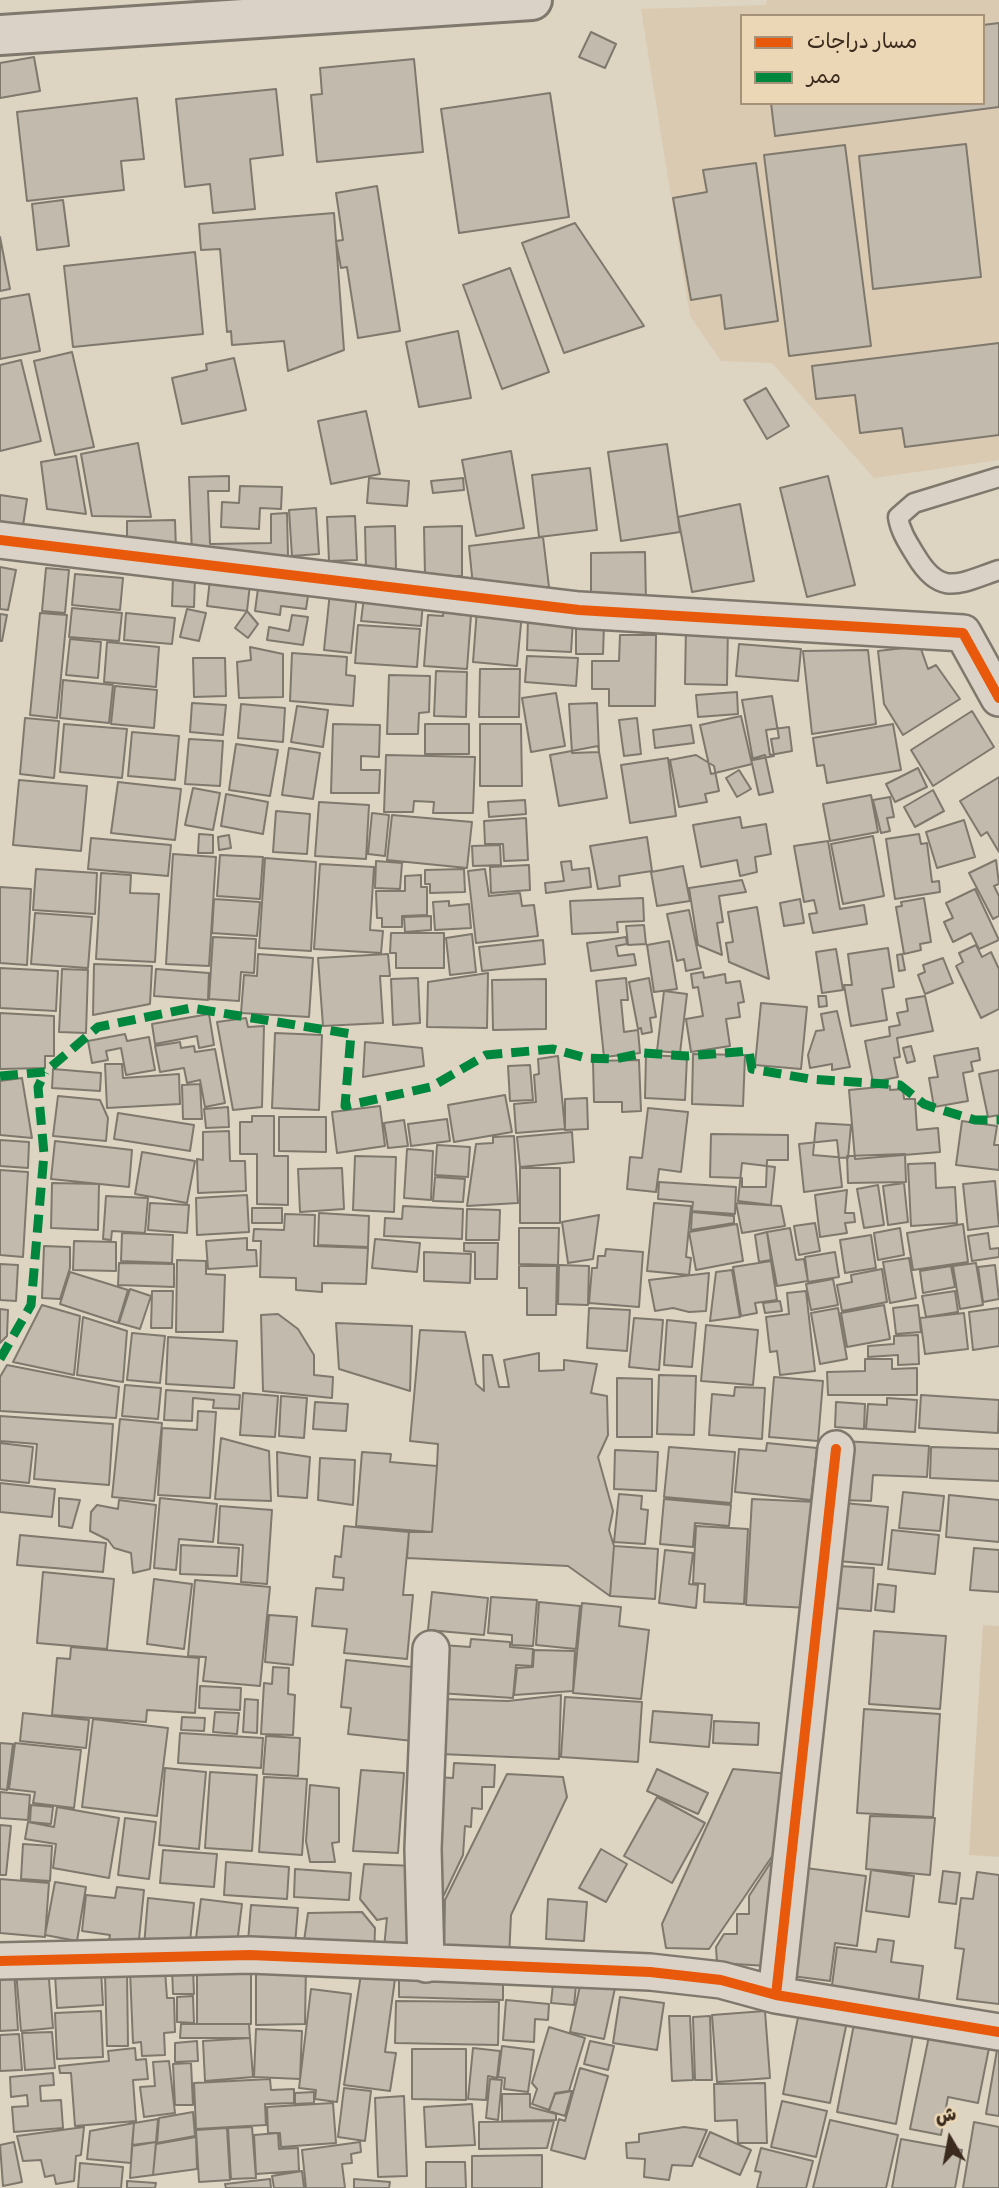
<!DOCTYPE html>
<meta charset="utf-8">
<style>
body{margin:0}
#map{position:relative;width:999px;height:2188px;overflow:hidden;background:#ded4c2;font-family:Dekko,"Playpen Sans Arabic",sans-serif}
canvas{display:block}
.legend{position:absolute;left:740px;top:14px;width:245px;height:91px;box-sizing:border-box;background:#ebd7b5;border:2px solid #a59279;margin:0;padding:9px 12px;list-style:none;font-size:21px;color:#3b2a1e}
.legend li{display:flex;align-items:center;gap:14px;height:35px}
.legend b{width:35px;border:2px solid #a59279}
.north{position:absolute;left:915px;top:2104px;width:70px;height:70px;-webkit-text-stroke:5px #ebd7b5;paint-order:stroke;rotate:350deg;font-size:19px;font-weight:700;line-height:28px;text-align:center;color:#3b2a1e}
.north::after{content:'';display:block;margin:auto;width:24px;height:32px;background:#3b2a1e;clip-path:polygon(50% 0,100% 100%,50% 72%,0 100%)}
</style>
<div id="map">
<canvas width="999" height="2188"></canvas>
<ul class="legend">
<li><b style="height:9px;background:#e8590c"></b>مسار دراجات</li>
<li><b style="height:9px;background:#00873e"></b>ممر</li>
</ul>
<div class="north">ش</div>
</div>
<script>
const ctx = document.querySelector('canvas').getContext('2d');
ctx.lineJoin = 'round';
function fillPath(path, color) { ctx.fillStyle = color; ctx.fill(path, 'evenodd'); }
function strokePath(path, color, width, dash) { ctx.strokeStyle = color; ctx.lineWidth = width; ctx.lineCap = dash ? 'butt' : 'round'; ctx.setLineDash(dash || []); ctx.stroke(path); }
fillPath(new Path2D(`
 M767,0H999V460L874,478L772,363L721,361L690,316L641,9L766,5ZM742,16H983V103H742Z`), '#dacab1');
fillPath(new Path2D(`
 M983,1625L999,1626V1857L969,1855Z`), '#d6c6ad');
const building = new Path2D(`
 M999,23V107L775,136L771,103H983V25Z
 M591,32L616,44L605,68L579,57Z
 M34,57L40,91L0,98V63Z
 M414,59L423,152L317,162L311,95L322,94L320,68Z
 M276,89L283,155L250,159L255,209L213,213L210,184L185,187L176,99Z
 M550,93L569,217L459,233L441,109Z
 M137,98L144,159L121,161L124,190L27,201L17,112Z
 M966,144L981,277L873,289L859,156Z
 M845,145L871,346L789,356L764,155Z
 M756,163L778,321L725,329L721,295L691,300L673,198L707,192L703,170Z
 M377,186L400,331L358,338L347,267L341,268L336,241L343,240L336,193Z
 M63,200L69,246L37,250L32,204Z
 M334,213L344,350L288,371L284,341L232,345L231,331L227,332L220,249L201,250L199,224Z
 M575,223L644,326L564,353L522,243Z
 M0,237L10,289L0,291Z
 M195,252L203,334L73,347L64,266Z
 M510,268L549,372L502,389L463,285Z
 M29,294L40,351L0,359V299Z
 M458,331L471,398L419,407L406,342Z
 M999,343V435L905,447L902,428L860,433L855,395L816,399L812,366Z
 M72,352L94,447L55,455L34,361Z
 M234,358L246,410L182,424L172,378L207,370L206,364Z
 M21,360L41,441L0,451V365Z
 M766,388L789,426L767,439L744,400Z
 M366,411L380,474L331,484L318,421Z
 M138,443L151,517L92,516L81,454Z
 M667,444L680,532L621,541L608,452Z
 M511,451L524,528L476,536L462,460Z
 M76,456L86,514L47,509L41,462Z
 M590,468L597,530L539,537L532,475Z
 M229,476V491H208L210,544L271,543V514L287,513L288,556L192,553L189,477Z
 M828,476L855,585L807,597L780,488Z
 M369,478L409,481L407,506L367,503Z
 M463,478L464,490L433,493L431,481Z
 M240,486L282,487L281,509L260,508L259,529L221,527L222,502L239,503Z
 M0,495L27,499L21,539L0,537Z
 M740,504L754,581L692,592L678,517Z
 M316,508L319,554L292,556L289,510Z
 M355,516L357,560L329,561L327,517Z
 M175,520L176,550H127V521Z
 M395,526L396,570L366,571L365,527Z
 M462,526V576H425L424,527Z
 M543,537L549,587L474,596L469,546Z
 M645,552L646,604H591V553Z
 M0,567L16,570L8,610L0,609Z
 M46,568L69,570L65,613L42,611Z
 M75,574L123,578L120,610L72,605Z
 M173,576L195,577L194,607L172,606Z
 M210,579L250,584L247,611L207,606Z
 M259,581L309,589L306,609L281,606L280,615L255,611Z
 M330,592L357,594L351,653L324,650Z
 M364,597L423,602L421,626L361,621Z
 M444,606L456,607V614L471,615L467,669L424,666L428,615L443,616Z
 M72,608L122,613L119,641L69,637Z
 M187,609L206,613L199,641L180,637Z
 M477,609L522,613L517,666L473,662Z
 M247,611L258,624L248,638L235,628Z
 M40,613L67,615L57,718L30,715Z
 M126,613L175,618L172,644L124,640Z
 M0,614L7,615L2,641H0Z
 M292,615L308,617L303,645L267,640L269,627L289,631Z
 M528,619L573,620L571,652L527,650Z
 M576,624L604,625L603,654H576Z
 M686,624L728,625L727,685L685,684Z
 M358,625L420,629L417,667L355,663Z
 M620,635H656L655,706H609V689H592V661H619Z
 M70,639L101,642L98,678L66,675Z
 M107,642L159,647L156,687L104,682Z
 M739,644L801,649L798,681L736,676Z
 M920,646L928,669L936,665L960,699L903,735L884,704L878,651Z
 M250,647L283,654V697L239,698L237,662L251,660Z
 M868,650L876,724L812,734L803,651Z
 M292,653L347,657L346,675L355,676L353,706L290,701Z
 M527,656L578,658L576,686L525,682Z
 M193,658H225L226,696L194,697Z
 M480,669H520L519,717H479Z
 M436,671L467,672L466,717L434,716Z
 M389,675L430,676L429,712L419,713L418,734H387Z
 M63,680L113,685L109,723L60,718Z
 M115,686L157,690L154,728L111,724Z
 M737,692L738,714L698,717L696,695Z
 M556,693L565,746L531,752L522,698Z
 M772,696L779,738L771,739L774,756L753,760L742,700Z
 M192,703L226,705L223,735L190,732Z
 M597,703L599,752L572,753L569,704Z
 M241,704L285,708L283,742L238,738Z
 M297,706L328,710L323,747L291,742Z
 M972,711L994,747L933,786L911,750Z
 M741,716L752,764L711,774L700,725Z
 M25,718L59,721L54,778L20,774Z
 M637,718L641,754L624,756L619,720Z
 M64,724L127,729L122,778L60,772Z
 M333,724L380,725L379,757L361,756V770H380L379,793H331Z
 M425,724H469V754H425Z
 M480,724H521L522,786H480Z
 M893,724L901,770L827,783L824,765L817,766L813,738Z
 M691,725L694,743L655,748L653,730Z
 M789,727L792,751L770,755L766,730Z
 M132,732L179,736L175,780L128,776Z
 M189,739L223,741L220,786L185,784Z
 M236,744L278,750L270,796L229,790Z
 M598,746L607,798L559,806L550,755Z
 M289,748L320,753L313,799L282,795Z
 M386,755L475,757L473,813H433L434,802L414,801L413,812H384Z
 M696,755L714,766L719,791L705,794L707,802L679,807L670,760Z
 M765,755L773,792L759,795L751,759Z
 M668,758L676,816L630,823L621,765Z
 M918,768L927,787L895,802L886,784Z
 M739,770L751,789L737,797L726,778Z
 M999,777V852L987,832L981,836L960,801Z
 M19,780L87,786L81,851L13,845Z
 M118,782L181,789L175,840L111,833Z
 M193,788L220,793L213,830L185,825Z
 M933,790L944,811L915,827L904,807Z
 M226,794L268,802L263,834L221,826Z
 M871,795L878,832L830,841L823,804Z
 M890,797L894,817L887,818L890,831L881,833L873,800Z
 M525,800L526,814L489,817L488,802Z
 M319,802L369,805L366,859L315,856Z
 M276,811L310,814L307,854L273,852Z
 M372,813L389,815L385,856L368,854Z
 M392,815L472,822L467,868L387,860Z
 M740,817L742,828L766,824L771,854L755,857L757,872L740,876L737,860L701,867L693,825Z
 M526,818L528,860L504,861L503,844H485L484,821Z
 M964,820L975,857L937,868L926,832Z
 M199,834L213,835V853H198Z
 M919,834L921,844L927,843L932,882L939,881L940,892L895,899L886,839Z
 M229,835L231,848L219,850L218,837Z
 M873,836L884,896L843,904L831,844Z
 M647,837L652,871L619,876L620,886L598,889L590,846Z
 M91,838L171,845L168,876L88,869Z
 M828,841L840,909L864,905L867,924L813,933L809,914L817,913L814,900L804,902L794,846Z
 M500,845L501,865L473,866L472,846Z
 M173,854L216,857L209,966L166,964Z
 M220,855L263,857L260,899L217,896Z
 M265,858L316,862L311,951L259,948Z
 M996,860L999,884L994,886L999,896V916L993,919L969,873Z
 M376,861L402,863L400,889L375,888Z
 M571,861L572,870L589,868L591,887L546,893L545,883L564,881L561,862Z
 M320,864L374,867L370,930L383,931L381,953L314,949Z
 M529,865L530,890L491,893L490,867Z
 M683,866L690,901L657,906L651,872Z
 M36,869L97,873L95,914L33,910Z
 M464,869L465,892L430,893V884H425V870Z
 M485,869L489,896L520,893L522,906L534,905L538,936L476,943L468,871Z
 M101,873L131,875L130,893L159,894L155,962L96,959Z
 M421,875V887H427V915L402,916V927H382V918H377L376,891H405V876Z
 M742,880L746,892L719,896L723,922L717,923L722,955L698,945L689,888Z
 M0,887L31,889L27,965L0,963Z
 M975,889L999,940L979,949L971,933L953,942L944,922L953,918L946,903Z
 M643,898L644,921L617,922L618,932L572,934L570,901Z
 M924,898L931,942L920,944L921,950L904,954L896,907L902,906L901,902Z
 M214,899L260,902L257,936L212,933Z
 M800,899L804,923L784,926L780,903Z
 M449,901V906L469,904L471,928L435,930L433,902Z
 M757,907L769,979L729,962L726,943L733,942L728,912Z
 M689,910L701,968L686,971L684,959L677,961L667,914Z
 M35,913L92,917L88,968L31,964Z
 M431,916V930L405,932L404,917Z
 M644,925L646,944L628,945L626,926Z
 M391,933H444V968H396V953H390Z
 M472,934L476,972L450,975L446,938Z
 M213,937L256,939L254,973L241,972L239,1001L209,999Z
 M626,937L627,944L616,946L618,956L634,954L636,965L591,971L587,943Z
 M543,940L545,964L482,971L479,947Z
 M669,941L677,989L654,992L647,945Z
 M976,945L982,957L991,952L999,969V1009L981,1018L956,966L963,962L959,953Z
 M888,948L894,987L882,989L887,1020L851,1026L844,985H852L848,954Z
 M836,949L843,990L822,993L816,952Z
 M258,954L313,958L309,1017L241,1013L244,975L257,976Z
 M388,954L390,976H380L383,1023L323,1026L318,958Z
 M902,954L905,970L899,971L897,955Z
 M943,958L953,983L925,994L918,975L925,972L923,965Z
 M94,964L152,966L150,1004L93,1015Z
 M0,968L58,971L56,1011L0,1008Z
 M62,969L88,970L86,1033L59,1032Z
 M156,969L209,973L208,1000L154,996Z
 M703,972L704,978L725,974L726,983L740,981L744,1002L738,1003L740,1017L726,1019L730,1046L691,1052L686,1019L703,1016L698,987L693,988L691,974Z
 M488,973L487,1028L427,1027L428,982Z
 M418,978L420,1023L393,1025L391,979Z
 M626,978L628,1000H621L624,1032L638,1030L640,1053L604,1057L596,981Z
 M649,978L656,1017L650,1018L652,1032L642,1034L641,1028L638,1029L629,982Z
 M546,979V1029L493,1030L492,980Z
 M664,991L687,994L680,1053L657,1051Z
 M818,996H826L827,1006L819,1007Z
 M925,996L933,1031L897,1038L900,1057L894,1058L898,1077L873,1082L865,1041L890,1036L889,1027L900,1025L897,1013L908,1011L906,999Z
 M761,1003L807,1007L801,1069L755,1065Z
 M837,1011L850,1067L832,1070V1064L810,1068L808,1055L816,1031L824,1030L821,1014Z
 M0,1013L54,1016V1056H45V1068L0,1069Z
 M209,1014L214,1045L199,1048L197,1036L155,1044L152,1024Z
 M246,1018L248,1027L264,1026L262,1107L233,1110L217,1022Z
 M275,1033L322,1035L319,1110L272,1108Z
 M125,1034L127,1041L149,1037L155,1070L126,1075L121,1048L106,1051L108,1060L92,1063L88,1041Z
 M180,1042L181,1048L194,1046L195,1052L215,1049L225,1103L205,1107L200,1080L187,1083L184,1068L160,1072L155,1046Z
 M365,1042L422,1048L424,1066L363,1077Z
 M911,1046L915,1061L907,1063L903,1048Z
 M978,1048L980,1060L971,1062L973,1071L963,1073L968,1101L934,1107L929,1078L938,1077L934,1056Z
 M693,1054L745,1055L743,1106L692,1104Z
 M646,1055L687,1057L685,1100L645,1098Z
 M558,1056L565,1129L516,1133L514,1104L536,1102L534,1075L539,1074L538,1059Z
 M639,1060L641,1111L622,1112V1102H594L593,1061Z
 M105,1064H122L123,1078L179,1074L180,1104L107,1108Z
 M530,1065L533,1100L510,1101L508,1066Z
 M53,1069L101,1073L100,1091L52,1088Z
 M999,1070V1115L988,1117L979,1074Z
 M22,1078L32,1138L0,1135V1081Z
 M200,1084L202,1119H183L182,1085Z
 M890,1086V1090L903,1089L904,1099H915L917,1130L938,1128L940,1152L855,1159L849,1090Z
 M505,1095L512,1132L454,1142L448,1105Z
 M58,1096L100,1100L108,1118L106,1141L53,1136Z
 M587,1098L588,1129L565,1130V1099Z
 M380,1106L385,1146L337,1153L332,1112Z
 M228,1107L229,1127L206,1128L204,1109Z
 M648,1108L688,1112L681,1172L659,1169L656,1192L627,1189L630,1157L642,1158Z
 M118,1113L194,1125L190,1151L114,1139Z
 M252,1116H274V1156H288V1205L257,1204V1154H240V1122H252Z
 M279,1117H326V1152L279,1151Z
 M447,1119L450,1141L411,1146L408,1124Z
 M404,1120L408,1146L388,1148L384,1123Z
 M962,1121L997,1126L994,1145H999V1170L956,1165Z
 M816,1123L851,1125L848,1158L813,1155Z
 M229,1131L230,1161H245L246,1191L198,1193L197,1159L203,1160V1132Z
 M572,1132L574,1162L520,1167L517,1137Z
 M711,1134L788,1135V1160H767L766,1187H742V1178L710,1177Z
 M514,1136L518,1203L467,1206L476,1144L493,1143V1137Z
 M0,1140L29,1142L28,1168L0,1166Z
 M837,1140L842,1187L804,1192L799,1144Z
 M55,1141L132,1150L129,1187L51,1179Z
 M437,1145L470,1147L468,1177L435,1175Z
 M407,1149L433,1151L431,1200L404,1198Z
 M142,1152L195,1161L187,1203L135,1194Z
 M905,1154L906,1182L848,1183L847,1156Z
 M355,1156L396,1157L394,1212L353,1210Z
 M742,1163L775,1167L771,1205L738,1201Z
 M935,1163L936,1188L955,1187L957,1223L911,1226L908,1164Z
 M342,1168L344,1209L300,1212L298,1169Z
 M520,1168H560V1223H520Z
 M0,1170L28,1172L23,1257L0,1255Z
 M435,1177L465,1179L463,1202L433,1201Z
 M995,1181L999,1226L968,1230L963,1184Z
 M659,1182L736,1187L735,1214L692,1211L693,1202L658,1199Z
 M52,1183L99,1184L98,1230L51,1228Z
 M904,1183L908,1222L888,1225L883,1186Z
 M878,1185L884,1225L864,1228L857,1189Z
 M847,1190L845,1213H854L855,1222L845,1223L847,1233L820,1237L815,1195Z
 M247,1195L249,1232L197,1235L196,1198Z
 M106,1196L148,1198L145,1233L112,1231L111,1240L103,1239Z
 M150,1203L189,1205L187,1233L148,1230Z
 M654,1203L691,1206L686,1257L691,1258L689,1275L647,1271Z
 M736,1203L781,1206L785,1226L742,1233Z
 M403,1206L463,1209L462,1239L384,1236L385,1218L402,1219Z
 M252,1208H282V1223H252Z
 M467,1209L500,1210L499,1240H466Z
 M692,1212L734,1216V1223L691,1230Z
 M319,1213L369,1216L368,1247L318,1245Z
 M285,1214L315,1215L314,1246L368,1248L366,1284L322,1283V1292L296,1290V1278L260,1277L261,1241H253L254,1229L284,1230Z
 M599,1215L593,1259L568,1263L562,1222Z
 M815,1223L820,1251L799,1255L794,1226Z
 M737,1224L743,1261L696,1270L689,1232Z
 M963,1224L968,1262L913,1270L907,1233Z
 M519,1228H559L558,1265L519,1264Z
 M790,1228L796,1260L804,1259L808,1281L777,1286L767,1232Z
 M900,1228L904,1255L878,1260L874,1233Z
 M767,1232L771,1260L759,1262L755,1235Z
 M122,1233L173,1235L172,1263L121,1261Z
 M988,1233L990,1249L999,1248V1257L972,1261L968,1236Z
 M871,1235L876,1268L845,1273L840,1240Z
 M247,1238V1250H256L257,1266L208,1269L206,1241Z
 M375,1239L420,1243L417,1272L372,1268Z
 M74,1241L116,1242V1271L73,1270Z
 M464,1243H498L497,1279H475V1252L464,1251Z
 M44,1246L70,1247V1268L60,1299L42,1298Z
 M606,1249L643,1252L639,1307L589,1303L592,1268H597L598,1256H605Z
 M424,1252L471,1254L470,1283L424,1281Z
 M835,1252L839,1277L808,1282L805,1257Z
 M909,1258L916,1298L890,1303L883,1262Z
 M177,1260L206,1261V1274L225,1275L223,1332H176Z
 M771,1261L777,1300L755,1303L757,1313L741,1316L733,1267Z
 M119,1263L174,1264V1287L118,1285Z
 M976,1263L983,1305L960,1309L953,1266Z
 M0,1264L18,1265L16,1301L0,1300Z
 M559,1265L589,1266L588,1305L558,1304Z
 M995,1265L999,1299L983,1302L978,1267Z
 M519,1266H557L556,1315H527V1288H519Z
 M951,1266L955,1287L923,1293L920,1271Z
 M882,1269L887,1302L842,1311L837,1285L852,1282L851,1275Z
 M732,1270L740,1317L710,1321L716,1272Z
 M70,1272L128,1290L118,1323L60,1304Z
 M709,1273L706,1311L689,1312L673,1308L655,1311L649,1280Z
 M833,1279L838,1305L811,1310L806,1284Z
 M130,1289L151,1296L140,1329L119,1323Z
 M152,1291H173L172,1328H151Z
 M806,1291L815,1371L780,1375L777,1351L770,1352L766,1317L789,1314L787,1293Z
 M955,1291L958,1312L926,1317L922,1296Z
 M780,1301L782,1311L765,1313L763,1303Z
 M42,1305L80,1316L74,1375L13,1362Z
 M884,1305L890,1339L847,1347L841,1313Z
 M918,1305L921,1332L896,1334L893,1308Z
 M589,1308L630,1310L627,1351L587,1348Z
 M838,1308L847,1359L820,1364L811,1313Z
 M999,1308V1346L973,1350L969,1312Z
 M0,1309L8,1310L7,1336L0,1343Z
 M964,1313L968,1349L925,1354L920,1318Z
 M278,1314L298,1329L314,1355V1375L333,1377L332,1398L263,1391L261,1315Z
 M83,1317L127,1331L123,1382L77,1375Z
 M634,1318L663,1320L659,1370L629,1367Z
 M667,1320L696,1323L692,1367L664,1365Z
 M336,1323L412,1326L410,1391L339,1369Z
 M706,1325L758,1330L753,1385L701,1381Z
 M420,1330L465,1332L476,1384L484,1391L483,1355H492L499,1387H509L504,1360L539,1353V1371L564,1370V1360L597,1364L591,1393L607,1396L608,1435L598,1457L613,1511L609,1530L614,1546L610,1596L568,1566L407,1558L409,1532H432L437,1466L438,1444L410,1441Z
 M132,1333L165,1336L160,1383L127,1380Z
 M918,1335L919,1364L898,1365V1355L868,1357V1346L894,1344V1336Z
 M168,1337L237,1341L234,1388L166,1384Z
 M865,1359H892V1369L917,1368V1395H828L827,1372L865,1371Z
 M7,1365L119,1387L116,1418L0,1411V1377Z
 M659,1375L696,1376L694,1435L657,1434Z
 M774,1377L823,1381L818,1441L769,1437Z
 M617,1378L652,1379V1437H617Z
 M125,1385L161,1388L158,1419L122,1416Z
 M735,1387L765,1388L762,1439L709,1435L712,1394L734,1396Z
 M166,1390L240,1395L239,1409L213,1408L214,1400L193,1398L192,1421L164,1420Z
 M243,1393L278,1396L275,1437L240,1435Z
 M921,1395L999,1400L998,1433L919,1428Z
 M281,1396L307,1398L304,1438L279,1436Z
 M887,1398L917,1400L915,1432L866,1429L868,1404L887,1405Z
 M315,1402L348,1404L346,1431L313,1429Z
 M836,1402L865,1404L864,1429L835,1427Z
 M198,1411L216,1412L210,1498L158,1495L162,1428L197,1430Z
 M0,1416L113,1424L109,1485L34,1479L37,1444L0,1441Z
 M120,1419L162,1423L154,1501L112,1497Z
 M221,1438L269,1451L271,1501L215,1499Z
 M843,1441L929,1446L927,1477L873,1475L871,1501L840,1500Z
 M0,1443L33,1447L29,1483L0,1480Z
 M767,1443L817,1448L811,1500L735,1492L739,1449L766,1451Z
 M669,1447L735,1452L731,1503L664,1497Z
 M931,1447L999,1449V1481L930,1478Z
 M615,1450L658,1452L656,1491L614,1489Z
 M277,1452L310,1457L307,1498L278,1496Z
 M362,1452L391,1454L390,1462L437,1466L432,1532L356,1526Z
 M320,1458L355,1460L353,1505L318,1500Z
 M0,1483L55,1489L52,1517L0,1512Z
 M903,1492L944,1496L940,1531L899,1528Z
 M619,1494L642,1496L641,1509L648,1510L645,1544L614,1542Z
 M949,1495L999,1500V1542L946,1537Z
 M59,1498L80,1500L72,1528L59,1526Z
 M160,1498L217,1504L213,1542L179,1539L176,1570L154,1568Z
 M664,1499L731,1505L729,1526L695,1523L693,1547L660,1544Z
 M752,1499L817,1502L811,1608L746,1605Z
 M119,1500L156,1505L150,1569L133,1573L131,1553L114,1548L108,1540L90,1531L91,1512L97,1505L118,1509Z
 M844,1503L888,1507L882,1565L838,1561Z
 M220,1506L272,1510L267,1584L241,1582L243,1545L218,1543Z
 M344,1526L409,1532L403,1595H413L407,1659L344,1653L347,1629L312,1626L316,1588L343,1590L344,1578L333,1577L335,1556L341,1557Z
 M696,1526L748,1529L744,1604L704,1602L705,1584L693,1583Z
 M892,1530L939,1535L935,1574L888,1569Z
 M20,1535L106,1543L103,1572L17,1565Z
 M181,1545L239,1548L237,1576L180,1574Z
 M614,1546L658,1549L655,1599L610,1596Z
 M974,1548L999,1550V1592L970,1590Z
 M665,1550L693,1553L689,1584L698,1585L696,1608L659,1603Z
 M838,1566L874,1568L871,1611L835,1608Z
 M43,1572L114,1579L107,1649L37,1643Z
 M154,1579L192,1584L184,1649L147,1644Z
 M195,1580L270,1587L260,1686L203,1681L206,1657L188,1656Z
 M878,1584L896,1586L894,1612L875,1610Z
 M432,1592L488,1598L484,1635L428,1630Z
 M491,1597L537,1600L533,1646L512,1645V1635L488,1633Z
 M539,1602L580,1606L576,1649L536,1645Z
 M582,1603L621,1607L619,1626L649,1630L641,1699L573,1693Z
 M269,1615L297,1617L293,1665L265,1662Z
 M874,1631L946,1636L940,1709L869,1704Z
 M471,1639L510,1642V1647L533,1649L532,1666L516,1665L513,1698L439,1693L442,1645L470,1647Z
 M71,1647L199,1658L195,1713L147,1710L146,1722L52,1715L57,1658L70,1659Z
 M534,1650L575,1651L573,1691L514,1695L517,1668L533,1667Z
 M346,1660L421,1668L413,1741L348,1734L351,1708L341,1707Z
 M273,1667L289,1668L288,1694L295,1695L293,1735L261,1734L264,1683L272,1684Z
 M200,1686L241,1688L240,1710L199,1708Z
 M561,1695L559,1759L440,1754L442,1699L508,1701Z
 M565,1697L642,1702L638,1762L561,1757Z
 M245,1699L258,1700L257,1733L243,1732Z
 M864,1709L940,1714L933,1817L857,1813Z
 M653,1711L712,1715L709,1747L650,1742Z
 M215,1712L239,1713L237,1734L213,1732Z
 M23,1713L89,1720L86,1748L20,1741Z
 M182,1717L205,1718L204,1731L181,1730Z
 M93,1719L168,1728L157,1816L82,1807Z
 M714,1721L759,1723L758,1745L713,1743Z
 M180,1733L263,1738L261,1768L178,1763Z
 M266,1736L300,1738L298,1776L263,1774Z
 M0,1743L13,1744L7,1790L0,1789Z
 M15,1743L81,1750L74,1808L33,1803L35,1792L9,1789Z
 M454,1763L495,1765L494,1787H482V1809L472,1808L471,1827L465,1826L463,1855L444,1895H429L436,1777L453,1778Z
 M165,1768L206,1772L199,1849L159,1845Z
 M657,1769L708,1793L698,1814L647,1791Z
 M733,1769L790,1774L773,1855L709,1949L666,1948L662,1924Z
 M361,1770L404,1773L398,1853L353,1851Z
 M210,1772L257,1775L252,1851L205,1848Z
 M507,1774L563,1777L567,1797L511,1915L509,1959L444,1954L445,1900Z
 M264,1777L307,1779L302,1855L259,1852Z
 M310,1785L339,1788V1842L332,1843L335,1862H310L306,1841Z
 M0,1792L30,1795L28,1820L0,1818Z
 M657,1797L705,1823L672,1883L624,1856Z
 M31,1805L53,1807L51,1824L30,1822Z
 M57,1807L119,1818L109,1878L53,1868L56,1844L25,1839L28,1822L54,1827Z
 M870,1816L935,1818L930,1875L866,1869Z
 M125,1818L156,1822L149,1879L118,1875Z
 M0,1825L11,1826L6,1875H0Z
 M23,1844L52,1846L50,1881L21,1879Z
 M601,1849L627,1864L606,1902L579,1888Z
 M163,1850L217,1854L214,1887L160,1883Z
 M226,1862L289,1867L287,1899L224,1895Z
 M771,1862L781,1863L768,1966L717,1963L716,1947L724,1934H737V1914H749V1896Z
 M364,1864L415,1866L420,1956L383,1957L387,1918L377,1920L360,1899Z
 M806,1868L866,1876L857,1946L835,1943L830,1981L792,1976Z
 M295,1869L351,1873L349,1900L294,1897Z
 M871,1870L914,1876L909,1917L866,1911Z
 M943,1871L960,1873L956,1904L939,1902Z
 M977,1872L999,1875V2004L957,1999L964,1949L955,1948L961,1898L973,1899Z
 M0,1879L49,1883L45,1937L0,1933Z
 M55,1882L86,1887L77,1941L45,1935Z
 M117,1887L144,1890L138,1949L108,1945L110,1935L82,1931L86,1895L115,1898Z
 M148,1898L194,1903L189,1951L144,1946Z
 M201,1899L242,1904L236,1952L195,1946Z
 M548,1899L587,1902L584,1941L546,1939Z
 M251,1905L298,1908L294,1957L247,1954Z
 M362,1912L375,1928L374,1959L302,1955L308,1913Z
 M878,1939L894,1941L891,1962L923,1966L918,2004L831,1993L837,1947L876,1952Z
 M256,1964H306L305,2024L256,2025Z
 M197,1966H251V2024H197Z
 M48,1968L53,2028L21,2031L16,1971Z
 M172,1968H193L194,1994H173Z
 M14,1970L18,2030L0,2031V1972Z
 M165,1970L167,1998H174L175,2032L164,2033L165,2055L142,2056L141,2042L133,2043L130,1971Z
 M399,1970L503,1972V2000L399,1997Z
 M101,1971L103,2005L57,2008L55,1974Z
 M127,1973L128,2046H107L105,1974Z
 M361,1974L395,1979L385,2052L396,2053L390,2091L344,2085Z
 M581,1981L615,1988L604,2039L570,2032Z
 M553,1984L576,1986L574,2005L551,2003Z
 M311,1989L351,1994L337,2102L315,2099L316,2090L299,2088Z
 M193,1996L194,2023L177,2022V1997Z
 M620,1997L664,2003L657,2050L613,2043Z
 M506,2000L549,2004L548,2020L535,2019L534,2042L503,2040Z
 M396,2001L499,2002L498,2045L395,2043Z
 M800,2007L848,2017L830,2103L783,2094Z
 M101,2011L103,2057L57,2059L55,2013Z
 M765,2011L770,2078L717,2082L712,2015Z
 M669,2016H690L693,2080L672,2081Z
 M710,2016L712,2080H695L693,2017Z
 M181,2024H249L250,2038H180Z
 M854,2024L913,2035L896,2124L837,2112Z
 M549,2027L585,2038L569,2091L555,2093L549,2110L532,2104L537,2089L532,2083Z
 M256,2029L302,2031L300,2079L254,2077Z
 M52,2032L55,2068L25,2070L22,2033Z
 M19,2034L22,2070L0,2071V2035Z
 M929,2036L989,2048L978,2103L948,2097L941,2135L910,2129Z
 M250,2038L253,2077L205,2081L203,2041Z
 M197,2041L198,2061L175,2062V2043Z
 M590,2041L614,2046L608,2070L584,2064Z
 M998,2044H999V2116L986,2114Z
 M502,2046L534,2050L528,2092L504,2089L505,2078L498,2077Z
 M135,2048L136,2060L146,2059L148,2079L133,2080L136,2121L75,2126L71,2073H60L59,2066L109,2061L108,2051Z
 M473,2048L500,2051L497,2078L488,2076L486,2100L468,2099Z
 M412,2049H466V2100L412,2099Z
 M169,2061L175,2113L144,2117L140,2087L155,2086L153,2062Z
 M191,2063L193,2105H175L173,2064Z
 M580,2068L608,2076L585,2159L551,2150L559,2119L565,2121Z
 M53,2073L54,2085L40,2086L41,2101L61,2100L63,2128L14,2132L12,2107L28,2106L27,2095L11,2097L10,2077Z
 M270,2079L271,2090L294,2089V2103L265,2104L266,2125L196,2129L194,2083Z
 M490,2079L502,2080L498,2120L486,2118Z
 M765,2083L767,2143H738L737,2120L715,2121L714,2084Z
 M344,2088L371,2091L365,2141L338,2137Z
 M572,2091L565,2116L549,2111L555,2094Z
 M314,2092V2103L295,2104V2093Z
 M502,2094H530V2107L556,2114V2120L502,2121Z
 M404,2096L407,2176L378,2177L375,2098Z
 M782,2101L827,2111L816,2157L771,2147Z
 M333,2103L336,2143L281,2147L280,2133H268L267,2107Z
 M472,2104L475,2145L426,2147L424,2107Z
 M193,2112L195,2136L157,2143L159,2118Z
 M158,2119L156,2142L132,2145L134,2123Z
 M830,2120L898,2135L886,2188H813Z
 M554,2121L547,2148L479,2149V2122Z
 M974,2122L999,2127V2188H963Z
 M134,2123L131,2163L87,2159L90,2131Z
 M84,2127L81,2155L76,2156L74,2181L56,2184L54,2175L45,2177L41,2160L23,2161L17,2136Z
 M252,2127L256,2178L231,2179L228,2128Z
 M684,2127L707,2130L692,2166L672,2165L669,2180L644,2177L645,2159L627,2158L626,2143L639,2142V2134Z
 M227,2128L230,2180L199,2182L196,2130Z
 M710,2132L751,2150L740,2175L699,2157Z
 M278,2133L279,2149L298,2148L299,2171L256,2174L254,2135Z
 M196,2137L197,2169L153,2175L156,2144Z
 M901,2139L962,2150L955,2188H892Z
 M14,2142L22,2182L3,2186L0,2145Z
 M156,2142L153,2175L130,2178L132,2146Z
 M360,2142L361,2152L351,2154L352,2163L342,2164L345,2188H306L302,2150Z
 M761,2148L813,2161L806,2188H757L761,2172L755,2171Z
 M542,2155V2188H472V2156Z
 M426,2162H465L466,2188H426Z
 M80,2163L123,2167L121,2188H78Z
 M302,2171L304,2188H274L272,2176Z
 M270,2179L271,2188H226L225,2184Z
 M354,2179L390,2182L389,2188H354Z
 M127,2181L156,2183L155,2188H127Z`);
fillPath(building, '#c2baac');
strokePath(building, '#7f786d', 2);
const service = new Path2D(`
 M999,477L914,503L898,517C900,531 908,543 916,556C941,598 960,583 999,570`);
const minor = new Path2D(`
 M0,540L579,610L963,633L999,698
 M0,1961L250,1955L650,1972L721,1980L776,1995L999,2032
 M426,1964L423,1849L431,1649
 M776,1995L836,1449`);
const tertiary = new Path2D(`
 M0,35L532,0`);
strokePath(service, '#7f786d', 23);
strokePath(minor, '#7f786d', 40);
strokePath(tertiary, '#7f786d', 44);
strokePath(service, '#dad2c6', 18);
strokePath(minor, '#dad2c6', 35);
strokePath(tertiary, '#dad2c6', 38);
strokePath(new Path2D(`
 M0,1076L45,1072L98,1027L191,1008L351,1034L345,1106L431,1087L486,1055L553,1049L586,1058L615,1059L644,1053L687,1056L749,1051L752,1069L810,1079L900,1085L924,1104L935,1108L975,1120H999
 M0,1359L31,1305L44,1154L38,1087L45,1072`), '#00873e', 9, [18, 9]);
strokePath(new Path2D(`
 M0,540L579,610L963,633L999,698
 M0,1961L250,1955L650,1972L721,1980L776,1995L999,2032
 M776,1995L836,1449`), '#e8590c', 10);
</script>
